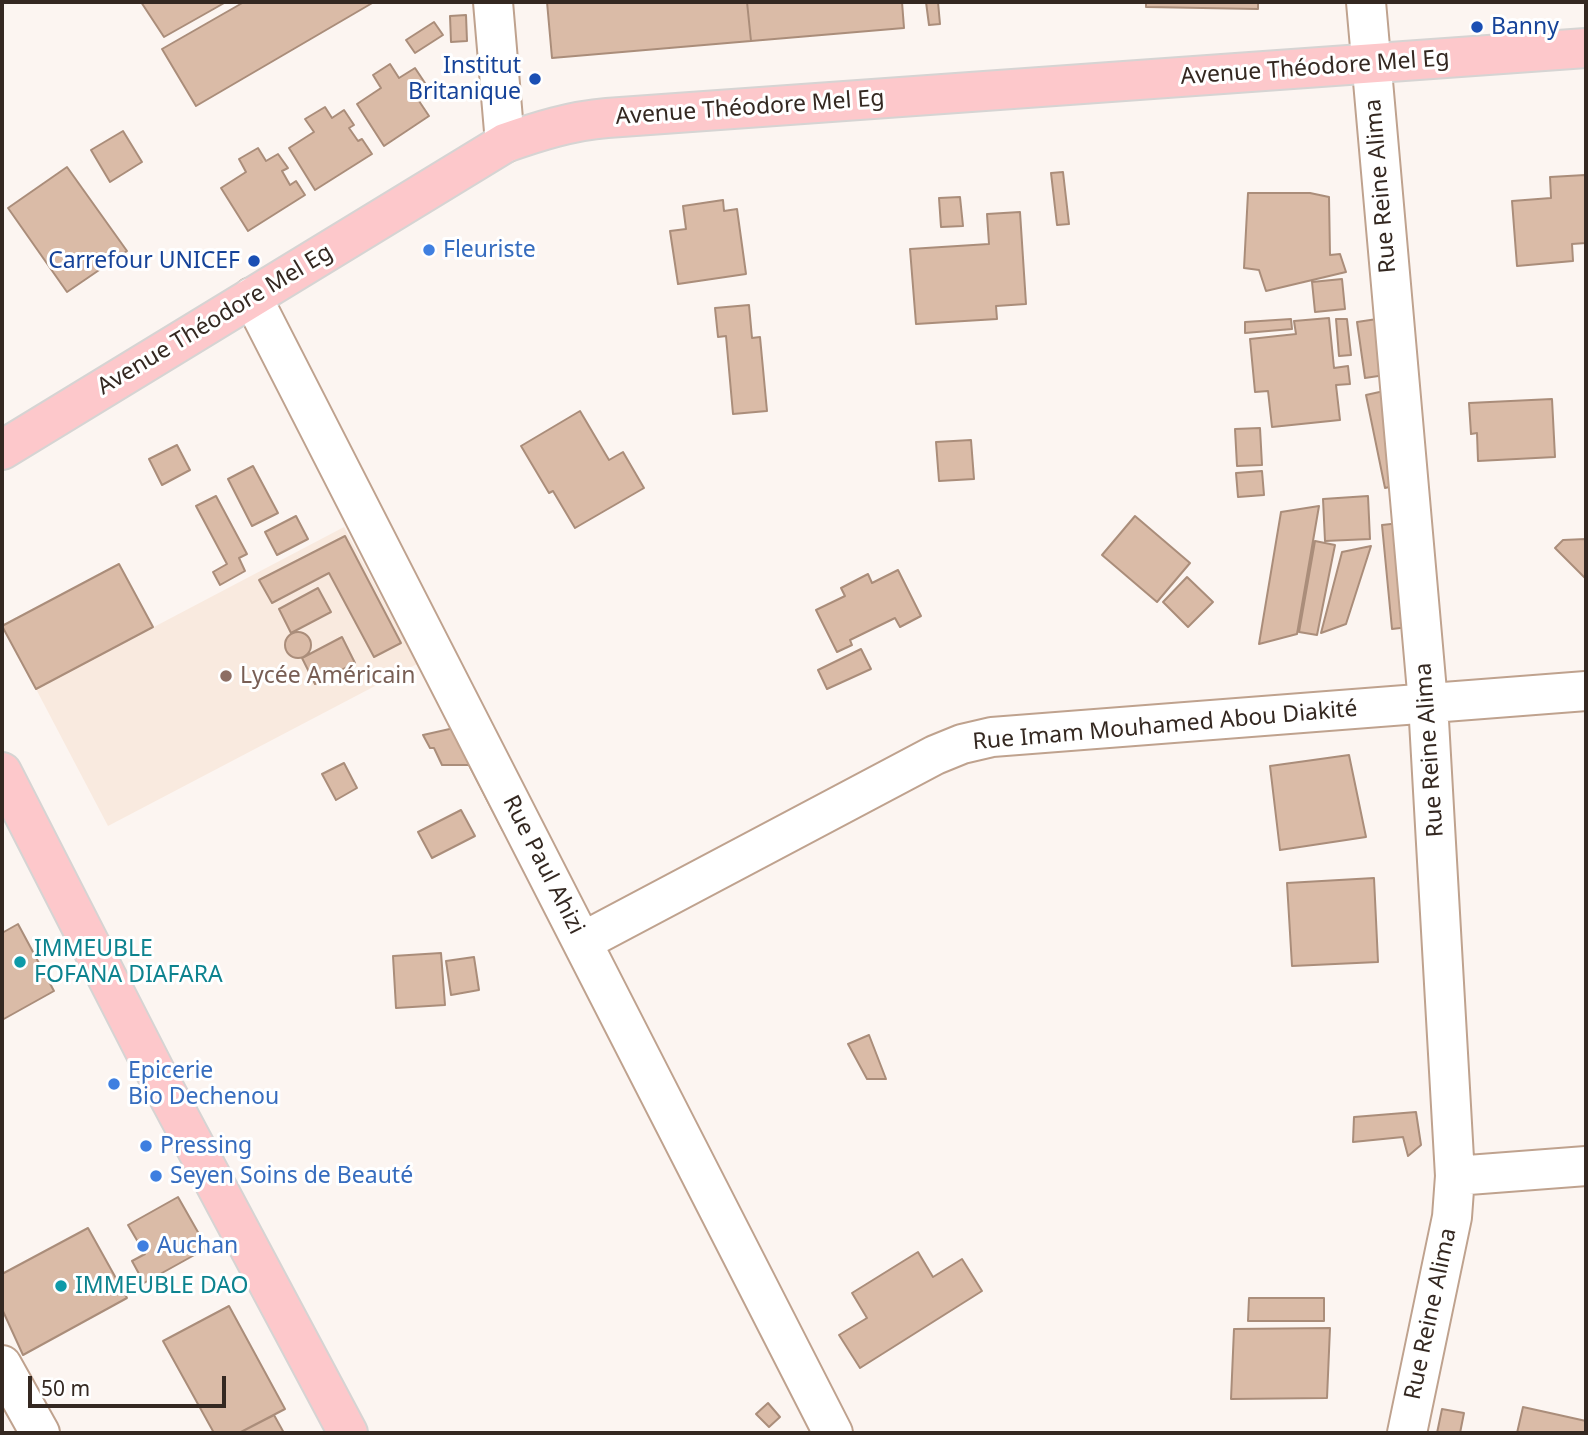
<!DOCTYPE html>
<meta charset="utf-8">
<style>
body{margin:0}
#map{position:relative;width:1588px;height:1435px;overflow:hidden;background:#fcf5f1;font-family:"Noto Sans",sans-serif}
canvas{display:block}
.frame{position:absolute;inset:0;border:4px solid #342821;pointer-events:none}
.scale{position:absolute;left:28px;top:1376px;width:198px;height:32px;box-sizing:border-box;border:4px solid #342821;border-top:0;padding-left:9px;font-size:21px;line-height:24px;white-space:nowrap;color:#342821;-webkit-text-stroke:5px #fff;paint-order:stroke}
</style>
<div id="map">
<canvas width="1588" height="1435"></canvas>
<div class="frame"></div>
<div class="scale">50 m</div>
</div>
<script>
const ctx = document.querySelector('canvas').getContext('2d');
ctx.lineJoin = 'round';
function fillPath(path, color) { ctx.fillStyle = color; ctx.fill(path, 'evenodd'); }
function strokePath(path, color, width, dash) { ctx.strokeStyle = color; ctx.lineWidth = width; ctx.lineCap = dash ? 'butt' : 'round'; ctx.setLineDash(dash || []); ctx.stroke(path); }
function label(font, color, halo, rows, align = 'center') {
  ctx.font = font + ' "Noto Sans",sans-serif'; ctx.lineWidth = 6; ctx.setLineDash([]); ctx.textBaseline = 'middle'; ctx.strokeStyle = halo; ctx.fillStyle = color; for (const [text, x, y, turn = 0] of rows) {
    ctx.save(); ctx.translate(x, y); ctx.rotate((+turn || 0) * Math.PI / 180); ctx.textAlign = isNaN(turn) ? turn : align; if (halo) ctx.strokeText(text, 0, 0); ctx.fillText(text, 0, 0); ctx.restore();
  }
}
fillPath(new Path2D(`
 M344,527L417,664L108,826L36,689Z`), '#f9eadf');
const building = new Path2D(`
 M141,2H226L164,37Z
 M244,2H374L196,106L162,49Z
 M547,2H747L751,41L552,58Z
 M747,2H902L904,28L751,41Z
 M926,2H938L940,24L929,25Z
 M1146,2H1258V9L1146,7Z
 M466,15L467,41L451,42L450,16Z
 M434,22L443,35L415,53L406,40Z
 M390,64L399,78L415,68L425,83L413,92L429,116L384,146L357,104L381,88L373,75Z
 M325,107L332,118L344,110L354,125L349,128L358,141L362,139L372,154L315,190L289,148L314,132L305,119Z
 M123,131L142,162L110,182L91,150Z
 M258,148L266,161L278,154L288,168L282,171L290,185L296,181L305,195L248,231L221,188L246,172L239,159Z
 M67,167L127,251L67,292L8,208Z
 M1063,172L1069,224L1057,225L1051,173Z
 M1585,175L1586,243L1572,244L1573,261L1517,266L1512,201L1551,198L1550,177Z
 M1248,193H1310L1329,197L1330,255L1340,254L1346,272L1266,291L1259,270L1244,268Z
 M960,197L963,226L941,227L939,198Z
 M723,200L724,211L737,209L746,274L678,284L670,231L686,229L683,206Z
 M1020,212L1026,304L996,306L997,319L916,324L910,249L989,244L987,214Z
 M1342,279L1345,309L1315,312L1312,282Z
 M749,305L752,338L760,337L767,411L733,414L726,336L718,337L715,308Z
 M1329,318L1334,368L1348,366L1350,384L1336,385L1340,420L1272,427L1268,391L1255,392L1250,339L1296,334L1294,321Z
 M1291,319L1292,329L1245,333V322Z
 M1336,319H1347L1351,355L1339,356Z
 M1377,319L1385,375L1365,378L1357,322Z
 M1384,391L1403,484L1385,488L1366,395Z
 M1552,399L1555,457L1478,461L1477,433L1471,434L1469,403Z
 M580,411L609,460L623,452L644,488L575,528L553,491L549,493L521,446Z
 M1260,428L1262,465L1237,466L1235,429Z
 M971,440L974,479L939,481L936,442Z
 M177,445L190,470L162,485L149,459Z
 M253,466L278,513L252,526L228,479Z
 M1262,471L1264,495L1238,497L1236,473Z
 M216,496L247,554L239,558L245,571L220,585L213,572L227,564L196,506Z
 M1368,496L1370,539L1325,541L1323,499Z
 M1319,506L1297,634L1259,644L1281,512Z
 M296,516L308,539L277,555L265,532Z
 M1135,516L1190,563L1157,602L1102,555Z
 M1400,523L1409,627L1392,629L1382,525Z
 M345,536L401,643L374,657L329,573L272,603L259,580Z
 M1586,539V579L1555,548L1563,540Z
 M1315,541L1335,545L1317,635L1299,632Z
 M1371,546L1346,624L1321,633L1342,552Z
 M119,564L153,627L36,689L2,626Z
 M898,570L921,616L900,627L895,618L850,640L852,645L837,652L816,610L845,596L841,588L868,574L872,583Z
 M1187,577L1213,602L1188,627L1163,602Z
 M318,588L331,612L291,633L279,609Z
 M285 645a13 13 0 1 1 26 0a13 13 0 1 1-26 0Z
 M342,637L355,663L315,684L302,658Z
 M861,649L871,669L827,689L818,670Z
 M463,726L511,825L503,831L469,765H442L434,748H430L423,735Z
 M1349,755L1366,837L1280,850L1270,766Z
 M344,763L357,788L336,800L322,774Z
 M461,810L475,836L432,858L418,832Z
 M1374,878L1378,962L1292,966L1287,883Z
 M18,924L54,991L2,1020V933Z
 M441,953L445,1005L396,1008L393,956Z
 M474,957L479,990L451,995L446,961Z
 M869,1035L886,1079H867L848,1044Z
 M1416,1112L1421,1145L1408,1156L1403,1137L1353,1142L1354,1117Z
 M178,1197L207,1248L144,1283L132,1261L145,1254L128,1225Z
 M88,1228L127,1298L23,1355L2,1309V1274Z
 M918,1252L933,1277L962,1259L982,1291L860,1368L839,1335L867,1318L852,1293Z
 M1249,1298H1324V1321H1248Z
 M229,1306L285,1409L239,1433H214L163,1341Z
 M1330,1328L1327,1398L1231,1399L1234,1329Z
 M768,1403L780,1417L769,1427L756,1414Z
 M1523,1407L1586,1421V1433H1517Z
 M1442,1409L1464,1413L1460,1433H1437Z
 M274,1415L284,1433H239Z`);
fillPath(building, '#dabba7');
strokePath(building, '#aa8d7a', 2);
const minor = new Path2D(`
 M493,2L505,143
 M1366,2L1428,703L1455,1176L1452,1217L1407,1433
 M252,297L833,1433
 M582,942L935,755L962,744L992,737L1586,691
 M1455,1176L1586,1166
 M2,1365L40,1433`);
const major = new Path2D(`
 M2,450L505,143C539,131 571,121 607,118L1586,48
 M2,772L157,1075L348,1433`);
strokePath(minor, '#bfa28e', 42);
strokePath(major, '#d6d4d3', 42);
strokePath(minor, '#fff', 38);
strokePath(major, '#fdc8cb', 38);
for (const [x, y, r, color] of [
 [1477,27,7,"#1a4fb4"],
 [535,79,7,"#1a4fb4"],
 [429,250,7,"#3f7fe0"],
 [254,261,7,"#1a4fb4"],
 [226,676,7,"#8d6e63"],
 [20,962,7,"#0f9aa8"],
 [114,1084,7,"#3f7fe0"],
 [146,1146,7,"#3f7fe0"],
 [156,1176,7,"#3f7fe0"],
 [143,1246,7,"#3f7fe0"],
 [61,1286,7,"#0f9aa8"]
]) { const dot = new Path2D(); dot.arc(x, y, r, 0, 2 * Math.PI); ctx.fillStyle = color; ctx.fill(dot); strokePath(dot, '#fff', 2.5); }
label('23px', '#164399', '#fff', [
 ["Banny",1491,27,"left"],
 ["Institut",521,66],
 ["Britanique",521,92],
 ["Carrefour UNICEF",240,261]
], 'right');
label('23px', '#342821', '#fff', [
 ["Avenue Théodore Mel Eg",1315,68,-4],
 ["Avenue Théodore Mel Eg",750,108,-4],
 ["Rue Reine Alima",1381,186,-95],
 ["Avenue Théodore Mel Eg",215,320,-31],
 ["Rue Imam Mouhamed Abou Diakité",1165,726,-5],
 ["Rue Reine Alima",1430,750,-94],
 ["Rue Paul Ahizi",543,865,63],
 ["Rue Reine Alima",1431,1314,-78]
]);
label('23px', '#366cbe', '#fff', [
 ["Fleuriste",443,250],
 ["Epicerie",128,1071],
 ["Bio Dechenou",128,1097],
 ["Pressing",160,1146],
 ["Seyen Soins de Beauté",170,1176],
 ["Auchan",157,1246]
], 'left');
label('23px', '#785e54', '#fff', [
 ["Lycée Américain",240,676]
], 'left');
label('23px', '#0d838f', '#fff', [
 ["IMMEUBLE",34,949],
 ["FOFANA DIAFARA",34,975],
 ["IMMEUBLE DAO",75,1286]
], 'left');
</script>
